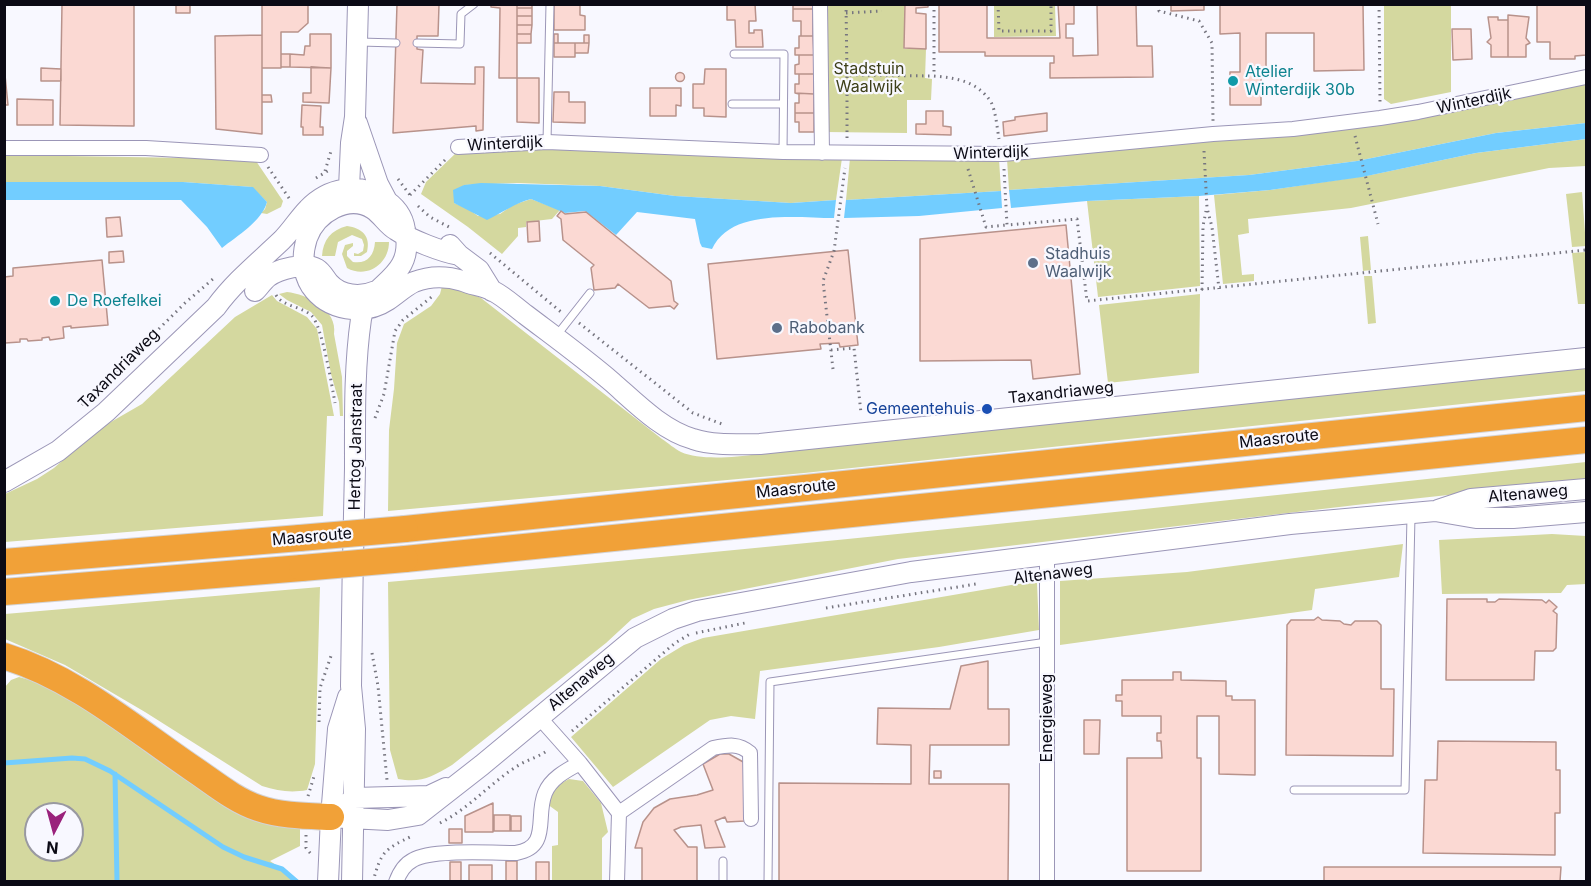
<!DOCTYPE html>
<style>
body{margin:0}
#map{position:relative;width:1591px;height:886px;overflow:hidden;background:#f8f8ff;font-family:Inter,sans-serif}
canvas{display:block}
.frame{position:absolute;inset:0;border:6px solid #0b0a15;pointer-events:none}
.north{position:absolute;left:24px;top:802px;width:60px;height:60px;box-sizing:border-box;background:#f8f8ff;border:2px solid #9999a1;border-radius:50%;rotate:186deg;font-size:16px;font-weight:700;line-height:24px;text-align:center;color:#0b0a15}
.north::after{content:'';display:block;margin:auto;width:21px;height:27px;background:#9a227c;clip-path:polygon(50% 0,100% 100%,50% 72%,0 100%)}
</style>
<div id="map">
<canvas width="1591" height="886"></canvas>
<div class="frame"></div>
<div class="north">N</div>
</div>
<script>
const ctx = document.querySelector('canvas').getContext('2d');
ctx.lineJoin = 'round';
function fillPath(path, color) { ctx.fillStyle = color; ctx.fill(path, 'evenodd'); }
function strokePath(path, color, width, dash) { ctx.strokeStyle = color; ctx.lineWidth = width; ctx.lineCap = dash ? 'butt' : 'round'; ctx.setLineDash(dash || []); ctx.stroke(path); }
function label(font, color, halo, rows, align = 'center') {
  ctx.font = font + ' Inter,sans-serif'; ctx.lineWidth = 4.5; ctx.setLineDash([]); ctx.textBaseline = 'middle'; ctx.strokeStyle = halo; ctx.fillStyle = color; for (const [text, x, y, turn = 0] of rows) {
    ctx.save(); ctx.translate(x, y); ctx.rotate((+turn || 0) * Math.PI / 180); ctx.textAlign = isNaN(turn) ? turn : align; if (halo) ctx.strokeText(text, 0, 0); ctx.fillText(text, 0, 0); ctx.restore();
  }
}
fillPath(new Path2D(`
 M825,5H905L904,49H926L925,78L932,79L931,100H907V133L826,132Z
 M994,5H1055L1056,36L994,37Z
 M1384,5H1451V92L1391,104L1384,99Z
 M1586,82V123L1496,133L1357,161L1249,175L1009,190L1007,159L1145,144Z
 M1586,139V166L1549,168L1351,208L1248,219L1249,233L1238,235L1242,275L1254,274V281L1223,284L1214,195L1270,190L1371,175L1476,153Z
 M534,146L842,158L836,200L791,203L675,196L600,186L517,183L464,185L454,203L467,208L478,216L500,214L513,205L531,199L560,210L552,219L526,222V227L518,228V236L502,254L468,227L421,194L426,182L459,150Z
 M5,155L251,159L256,161L283,201L281,207L267,214L261,213L265,209L267,202L252,187L183,182H5Z
 M850,158L999,159L1001,191L846,200Z
 M1582,192L1586,246L1572,247L1566,194Z
 M1199,196L1200,286L1098,297L1087,201Z
 M347,226C362,228 371,236 367,252L361,256H354V253L358,254L363,251L364,245L362,239L352,235L338,242L335,256H322C323,240 331,230 347,226Z
 M1368,236L1371,270L1363,271L1360,237Z
 M375,242H389C389,264 367,279 347,268L342,254L345,245L353,243V246L347,251V256L353,262C367,264 374,256 375,242Z
 M1586,252V304H1578L1572,253Z
 M1364,276H1372L1376,323L1368,324Z
 M442,286L460,289L481,298L662,439C668,443 675,449 681,452C708,464 766,453 794,449L1586,368V391L804,473L388,511L389,430L394,389L397,343L404,324L431,306L440,294Z
 M287,292C307,294 338,310 334,334L342,377L343,416H340L339,402L331,374L322,325L311,312L287,300L279,294Z
 M1200,294L1199,373L1108,383L1099,305Z
 M272,295L277,301L307,317L317,329L334,416H327L323,516L5,542V494L37,479L54,468L97,430L142,404L235,317Z
 M1586,462V480L1356,505L898,559L688,600L654,609L632,619L606,643L452,765C431,777 422,783 398,779L390,750L388,582C788,547 1187,505 1586,462Z
 M1552,534L1586,536V584L1567,585L1561,593L1442,594L1439,540Z
 M1403,544L1399,577L1315,589L1312,610L1060,645V581L1187,572Z
 M1037,583L1039,630L939,647L760,671L755,719L731,716L710,720L613,787L571,737L661,659L684,645L703,638L1017,584Z
 M320,587L315,764L307,790C291,793 278,791 262,786L145,712L65,665L5,639V614Z
 M19,677L33,681L81,702L300,827V846L270,861L300,881L5,882V687L11,680ZM36,814H72V850H36Z
 M569,779L583,781L601,803L608,832L602,838V881H552V846L558,845V812L547,804C552,792 557,785 569,779Z`), '#d4d89f');
fillPath(new Path2D(`
 M1586,123V139L1476,153L1362,177L1270,190L1199,196L1087,201L1011,208L1009,190L1249,175L1357,161L1496,133Z
 M5,182H183L253,187L267,202C262,221 237,236 222,248L207,227L181,200H5Z
 M481,183L600,186L675,196L791,203L836,200L834,218C796,218 731,208 712,249L702,247L700,243L695,219L637,212L616,235L585,211L565,213L531,199C515,203 502,213 487,220L454,203L453,190L464,185Z
 M1001,191L1002,208L919,216L844,218L846,200Z`), '#72cdff');
strokePath(new Path2D(`
 M4,763L72,758L85,759L110,771L223,847L244,857L282,869L297,882
 M115,774L117,882`), '#72cdff', 5);
const building = new Path2D(`
 M62,4H134V126L60,125Z
 M176,4H190V13H176Z
 M262,4H308V23L298,32H281V68H262Z
 M397,4L439,5L438,36H417V49L423,50L421,83L475,84V67H484L483,130L476,131V126L393,133Z
 M491,4H517V78H499L500,8L491,7Z
 M517,4H532V8H517Z
 M554,4H580V15L585,16V30H554Z
 M727,4H755L756,21H749V33H754V30H762L763,47H736L735,20H727Z
 M793,4H814L813,9H793Z
 M905,4H928V7L916,8V13L926,14V49L904,48Z
 M939,4H987V38H1060L1058,4H1074V24H1066V38H1073V56L1098,55L1097,4H1136L1137,46H1152L1153,77L1050,78V63H1054V56H985V52H939Z
 M1171,4H1204V10L1171,11Z
 M1363,4L1364,70L1314,71V33H1266V72H1261V105H1230V72H1240V33L1220,34V5Z
 M1537,4H1586V55L1575,56V59H1550V42H1537Z
 M517,8H532V16H517Z
 M793,9H813V36H801V21H793Z
 M1508,15L1529,17L1526,38L1530,43L1526,45V57H1508Z
 M517,16H532V25H517Z
 M1488,17H1498V20H1508V57H1491V45L1487,42L1491,38Z
 M517,25H532L531,34H517Z
 M1452,29H1471L1472,59L1453,60Z
 M310,34H331V68L290,67V54L304,55L305,46H310Z
 M517,34H531V43H517Z
 M554,34H558V43H554Z
 M262,35V134L216,129L215,36Z
 M584,35H589V43H584Z
 M799,36H813L814,55H795V48H799Z
 M554,43H575V57H554Z
 M575,43H589L588,53H575Z
 M281,54H290V67H281Z
 M799,55H814V74H795V65L799,64Z
 M4,65L8,105H4Z
 M311,67L331,68L329,103L303,102V93H311Z
 M41,68L61,69V81H41Z
 M705,69H726V117L704,116V108H693V84H704Z
 M675.5 77a4.5 4.5 0 1 1 9 0a4.5 4.5 0 1 1-9 0Z
 M799,74H814V94L795,93V84H799Z
 M517,78H539V123L517,122Z
 M650,88H681V106L676,105V116H650Z
 M554,92H569V102H585V123L553,122Z
 M795,93L814,94V113H795V103H799V94Z
 M262,95H271L272,102H262Z
 M17,99L53,100V125H17Z
 M302,105L321,106L320,127H323V135H303V127H301Z
 M926,111H943V126L951,127V135L916,134V124H926Z
 M795,113H814V132H799V122H795Z
 M1047,113V131L1004,136L1003,122L1015,120V117Z
 M561,211L565,214L586,212L671,281L674,301L678,304L674,309L670,306L649,308L618,284L615,288L594,290L591,268L594,265L563,240L561,219L557,216Z
 M120,217L122,236L107,237L106,218Z
 M539,221L540,241L528,242L527,222Z
 M1066,225L1080,374L1033,379L1031,360L920,361V239Z
 M848,250L858,345L840,347L839,343L820,344L821,349L717,359L708,264Z
 M123,251L124,262L109,263V252Z
 M102,260L108,325L71,328V326L63,327L64,338L50,340L49,337L42,338V340L28,341L27,339H20V342L5,343L4,277L13,276V268Z
 M1447,599H1487V602H1495L1499,599L1542,600L1546,603L1549,600L1557,607L1553,611L1557,614L1556,648L1553,651H1535L1534,680H1446Z
 M1318,617L1322,620L1340,621L1344,624L1351,625L1355,621H1377L1381,625V689H1394L1393,756L1286,755L1287,625L1291,620H1314Z
 M988,661V709H1009V745H930L929,784H1009L1008,882H779V783L911,784V745L877,744L878,708L950,709L961,666Z
 M1173,672H1181V680L1226,681V696H1232V700H1255V775L1219,774V716H1197V758H1201V871H1127V758H1162L1161,741H1157V733H1161V716H1122V701H1116V695H1122V680H1173Z
 M1084,720H1100L1099,754H1084Z
 M1438,741L1556,742V770H1560V813H1555V855L1423,853L1425,780H1437Z
 M720,754H729L745,763V821L727,822L725,817L715,821L725,847L705,848L701,825L681,827L674,830L688,847H697V882H642V848H635L643,822L654,808L670,799L697,795L713,790L703,764Z
 M934,771H941V778H934Z
 M493,803V832H465V816Z
 M494,815H510V831H494Z
 M511,816H521V831H511Z
 M449,829H462V843H449Z
 M506,861H517V882H500L506,881Z
 M450,862H461V882H450Z
 M536,862H549V882H536Z
 M469,865H492V882H469Z
 M1324,867H1561L1560,881L1562,882H1324Z`);
fillPath(building, '#fbd9d3');
strokePath(building, '#b8928b', 1.5);
const lane = new Path2D(`
 M360,42L396,43
 M417,43L460,44L461,14L474,4
 M734,54H784L783,152
 M732,104H783
 M547,142L550,4
 M557,335L590,293
 M1294,790H1405L1411,516
 M723,882V861
 M768,882L770,682L1047,642`);
const street = new Path2D(`
 M820,4L822,153
 M458,147L547,142L783,152L1003,154L1213,134L1293,129L1380,118L1418,112L1586,77
 M4,148H146L261,155
 M539,717L580,763L619,813L617,882
 M619,813L713,748C728,745 739,743 750,753L751,819
 M396,882C399,874 405,864 413,860C431,849 493,853 516,853C551,847 535,817 545,793C551,778 567,770 580,763
 M1047,882V554`);
const secondary = new Path2D(`
 M357,123L378,184L387,201
 M345,199L349,188L351,143L355,117L358,4
 M450,245L459,255L479,270L492,291
 M459,255C442,252 411,240 396,230C387,225 382,215 373,209C348,193 316,213 307,238C302,254 302,272 311,286C328,311 364,316 388,300C397,294 404,287 414,282C429,276 447,276 463,281C472,285 484,286 493,291C505,297 515,307 526,315C555,337 584,358 612,382C636,403 662,430 693,439C714,446 738,444 760,444L1586,358
 M255,291C259,287 263,281 268,277C278,269 305,262 317,269C322,272 325,278 329,283C341,296 360,298 376,291
 M4,482L58,451L106,412L216,307C235,281 259,262 282,240C292,230 299,218 308,209C328,188 359,182 382,198C394,205 403,216 405,230C416,281 367,282 361,319C354,367 355,419 355,468C353,541 352,613 351,686L355,729L352,882
 M1438,510L1471,499L1586,489
 M345,806L354,798L429,796L446,788
 M331,817L388,820L418,815L482,765L635,638L673,619L697,611L911,572L1290,524L1435,511L1476,518H1513L1586,512
 M328,882L331,817L338,729L348,697`);
const highway = new Path2D(`
 M405,529L1586,408
 M405,559L1586,440
 M4,562L300,538
 M4,592L302,568
 M4,656C75,678 132,727 192,768C213,782 234,800 258,808C281,816 307,816 331,817`);
strokePath(lane, '#9b96b7', 9);
strokePath(street, '#9b96b7', 16);
strokePath(secondary, '#9b96b7', 22);
strokePath(highway, '#d3d3d5', 28);
strokePath(new Path2D(`
 M846,4L847,75
 M934,4V76C956,78 977,81 991,102C996,112 997,128 999,139
 M998,4L999,31H1051V4
 M1159,4V11L1199,21L1212,43L1213,121
 M1379,4L1380,102
 M846,13L882,11
 M1355,136L1378,224
 M847,138V75L934,76
 M1204,151L1207,208L1212,227L1219,289
 M268,167L291,201
 M968,169L986,227L1007,225
 M1004,169L1007,225L1077,219L1087,301L1586,250
 M325,171L331,151
 M316,178L331,169
 M398,179L410,195
 M410,195L447,158
 M418,206L430,217L449,227
 M490,253L561,312
 M1202,290L1203,226L1206,211
 M276,295C283,307 302,306 312,316C322,326 332,386 335,403
 M579,323L693,413L722,424
 M831,350L854,348L861,413
 M833,369L823,281L834,251L845,168
 M82,405L185,303L213,279
 M375,418L384,394L395,331L403,320L434,295
 M826,608L976,584
 M696,633L745,623
 M372,653L378,686L387,780
 M319,722L320,688L331,656
 M572,731L675,643L690,634
 M308,796L315,773
 M440,823C470,808 491,782 519,765C529,759 539,757 548,750
 M306,835V848L311,854
 M373,882C381,851 385,849 412,836`), '#76757f', 3, [1.5, 4.5]);
strokePath(lane, '#fff', 7);
strokePath(street, '#fff', 14);
strokePath(secondary, '#fff', 20);
strokePath(highway, '#f1a138', 26);
const highwayBridge = new Path2D(`
 M300,538L405,529
 M302,568L405,559`);
strokePath(highwayBridge, '#d3d3d5', 28, []);
strokePath(highwayBridge, '#f1a138', 26);
for (const [x, y, r, color] of [
 [1233,81,6,"#0f9aa8"],
 [1033,263,6,"#5c6f8a"],
 [55,301,6,"#0f9aa8"],
 [777,328,6,"#5c6f8a"],
 [987,409,6,"#1a4fb4"]
]) { const dot = new Path2D(); dot.arc(x, y, r, 0, 2 * Math.PI); ctx.fillStyle = color; ctx.fill(dot); strokePath(dot, '#f8f8ff', 2); }
label('16px', '#3d3f19', '#f8f8ff', [
 ["Stadstuin",869,69],
 ["Waalwijk",869,87]
]);
label('16px', '#0d838f', '#f8f8ff', [
 ["Atelier",1245,72],
 ["Winterdijk 30b",1245,90],
 ["De Roefelkei",67,301]
], 'left');
label('16px', '#0b0a15', '#f8f8ff', [
 ["Winterdijk",1474,101,-12],
 ["Winterdijk",505,144,-3],
 ["Winterdijk",991,153,-2],
 ["Taxandriaweg",119,369,-45],
 ["Taxandriaweg",1061,393,-6],
 ["Maasroute",1279,439,-6],
 ["Hertog Janstraat",356,447,-89],
 ["Maasroute",796,489,-6],
 ["Altenaweg",1528,494,-5],
 ["Maasroute",312,537,-5],
 ["Altenaweg",1053,574,-7],
 ["Altenaweg",581,682,-40],
 ["Energieweg",1047,718,-90]
]);
label('16px', '#4e5e75', '#f8f8ff', [
 ["Stadhuis",1045,254],
 ["Waalwijk",1045,272],
 ["Rabobank",789,328]
], 'left');
label('16px', '#164399', '#f8f8ff', [
 ["Gemeentehuis",975,409]
], 'right');
</script>
